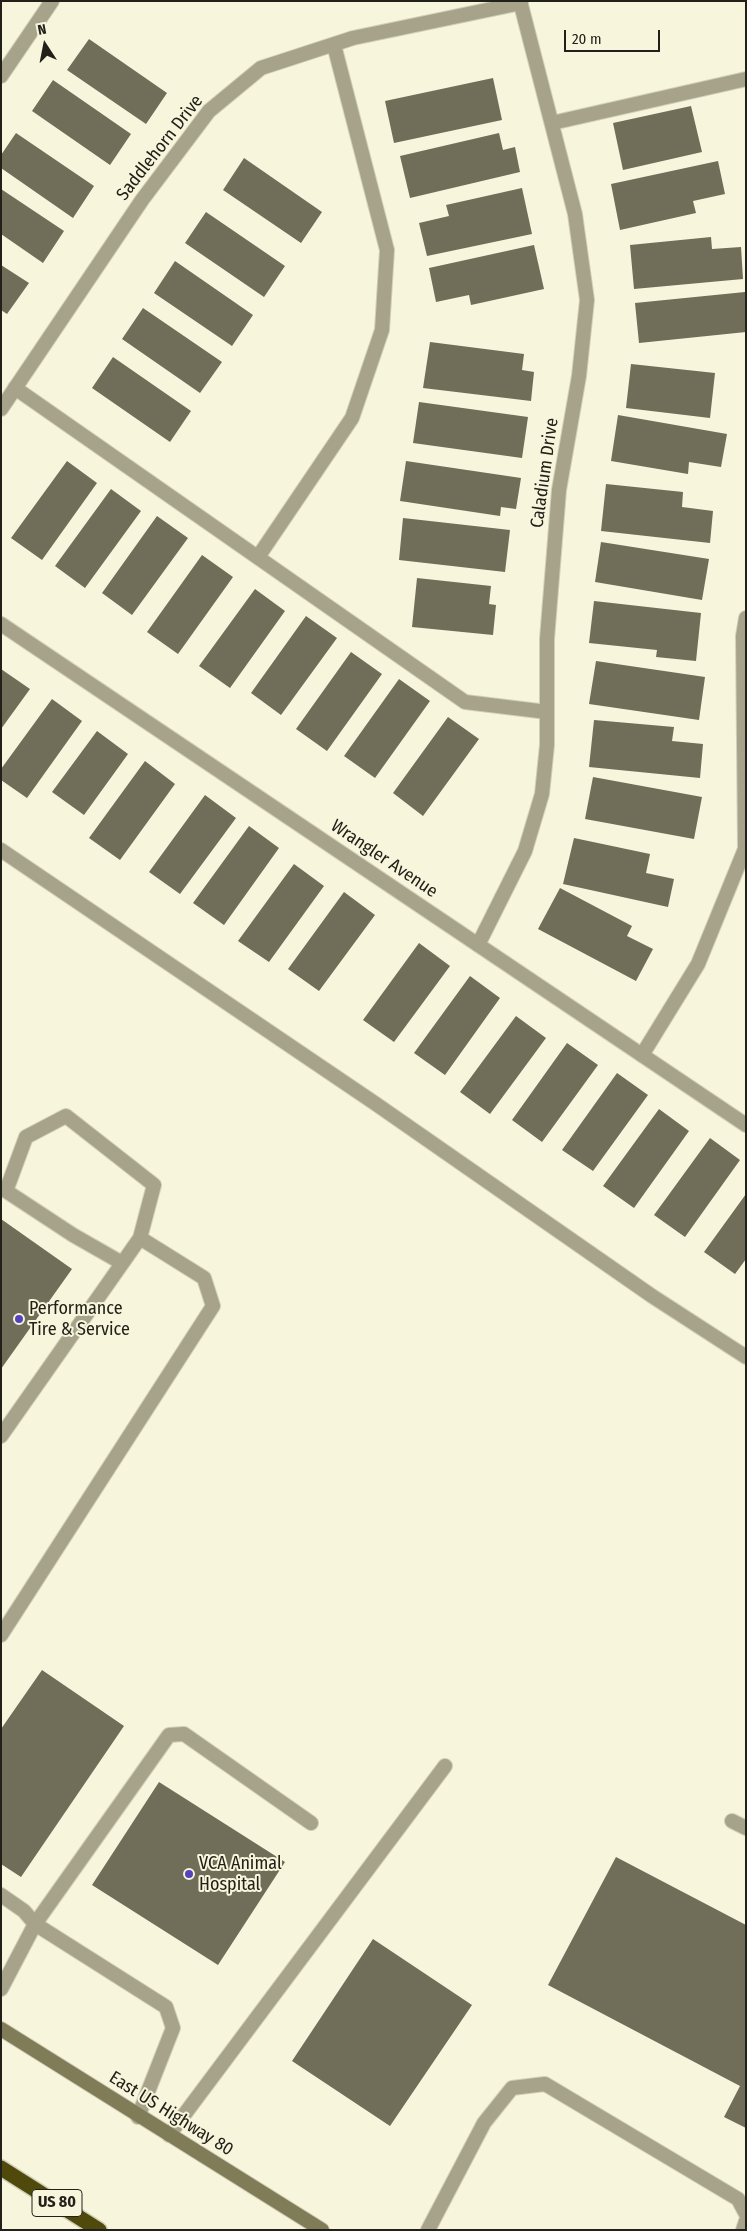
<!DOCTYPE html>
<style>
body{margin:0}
#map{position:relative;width:747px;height:2231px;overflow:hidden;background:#f7f5dc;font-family:"Fira Sans Condensed",sans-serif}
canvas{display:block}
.frame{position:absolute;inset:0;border:2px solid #222119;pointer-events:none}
.north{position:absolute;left:20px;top:20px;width:50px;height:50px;-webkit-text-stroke:4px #f7f5dc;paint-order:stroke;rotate:349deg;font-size:14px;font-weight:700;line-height:20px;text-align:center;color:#222119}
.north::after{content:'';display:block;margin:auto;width:18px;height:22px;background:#222119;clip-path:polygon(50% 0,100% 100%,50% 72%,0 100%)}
.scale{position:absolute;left:564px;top:30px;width:96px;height:22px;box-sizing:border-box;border:2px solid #222119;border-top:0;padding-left:6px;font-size:15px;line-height:18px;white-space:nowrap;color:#222119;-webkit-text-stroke:4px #f7f5dc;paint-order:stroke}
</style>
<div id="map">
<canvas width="747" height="2231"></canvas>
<div class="frame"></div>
<div class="north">N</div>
<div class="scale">20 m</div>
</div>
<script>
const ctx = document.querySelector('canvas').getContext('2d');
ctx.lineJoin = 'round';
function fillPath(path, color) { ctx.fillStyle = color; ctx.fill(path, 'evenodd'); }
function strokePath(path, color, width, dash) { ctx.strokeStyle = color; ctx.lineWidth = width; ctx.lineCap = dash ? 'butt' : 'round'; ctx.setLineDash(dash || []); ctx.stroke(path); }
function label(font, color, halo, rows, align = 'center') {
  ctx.font = font + ' "Fira Sans Condensed",sans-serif'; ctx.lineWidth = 4; ctx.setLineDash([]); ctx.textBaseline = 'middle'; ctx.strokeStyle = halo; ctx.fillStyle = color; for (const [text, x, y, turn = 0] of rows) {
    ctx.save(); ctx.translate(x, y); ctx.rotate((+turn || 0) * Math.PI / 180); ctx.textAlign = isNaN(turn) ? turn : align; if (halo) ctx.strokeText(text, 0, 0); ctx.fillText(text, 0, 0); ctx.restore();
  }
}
fillPath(new Path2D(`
 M89,39L167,93L146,124L67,70Z
 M493,78L502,120L394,143L385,101Z
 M53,80L131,134L110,165L32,111Z
 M691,106L702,152L623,170L613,123Z
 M16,133L94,186L73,218L1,168V155Z
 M499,133L503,150L515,147L520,172L410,198L400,156Z
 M244,158L322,212L301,243L223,190Z
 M718,161L725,194L693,201L696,213L620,230L611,184Z
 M522,188L532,234L427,256L419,223L449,216L446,205Z
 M1,189L64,231L43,263L1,234Z
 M206,212L285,266L264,297L185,243Z
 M711,237L712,249L741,247L743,279L634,289L630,245Z
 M534,245L544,289L471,305L469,295L436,302L429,268Z
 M175,261L253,315L232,346L154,293Z
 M1,265L29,283L7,314L1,310Z
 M745,292L746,332L639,343L635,303Z
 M143,308L222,362L200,393L122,339Z
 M430,342L524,354L522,370L534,372L531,401L423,388Z
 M113,357L191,411L170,442L92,388Z
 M631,364L715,373L710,418L626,408Z
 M419,402L528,417L522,458L413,443Z
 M618,415L727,434L721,467L689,462L688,474L611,461Z
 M67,461L97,483L42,560L11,538Z
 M406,461L521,478L516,509L501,507L500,516L400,501Z
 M606,484L683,492L682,507L713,511L710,543L601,531Z
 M111,489L141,511L85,588L55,566Z
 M157,516L188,538L132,615L102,593Z
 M403,518L510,530L505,572L399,560Z
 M601,542L709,559L702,600L595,582Z
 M202,555L233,577L178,654L147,632Z
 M417,578L491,586L489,604L496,605L493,635L412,627Z
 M255,589L285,611L230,688L199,666Z
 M594,601L701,613L696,661L656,657L657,650L589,643Z
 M306,616L337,638L281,715L251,693Z
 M351,652L382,674L327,751L296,729Z
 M596,661L705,677L699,720L589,704Z
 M1,669L30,689L1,729Z
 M399,679L430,701L375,778L344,756Z
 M52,699L82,721L27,798L1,780V769Z
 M448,717L479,739L423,816L393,793Z
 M594,720L674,727L672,741L703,744L700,778L589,767Z
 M97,731L128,754L84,815L52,792Z
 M145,761L175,784L120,860L89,838Z
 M593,777L702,797L694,839L585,819Z
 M205,795L236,818L180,894L149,872Z
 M249,826L279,848L224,925L193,903Z
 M574,838L650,854L646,873L674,879L668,907L563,884Z
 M294,864L324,886L269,962L238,941Z
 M560,888L632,926L627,936L653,949L636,981L538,929Z
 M344,892L375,915L319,991L288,969Z
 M419,943L450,966L394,1042L363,1020Z
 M470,976L500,998L445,1075L414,1053Z
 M516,1016L546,1038L490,1114L460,1092Z
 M567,1043L598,1065L542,1142L512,1120Z
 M617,1073L648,1095L593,1171L562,1150Z
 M659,1109L689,1131L634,1208L603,1186Z
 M710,1138L740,1160L685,1237L654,1215Z
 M746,1194V1259L735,1274L704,1252Z
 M1,1219L72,1269L1,1369Z
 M42,1670L124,1726L21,1877L1,1864V1729Z
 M159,1782L285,1862L218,1965L92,1885Z
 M616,1857L746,1925V2128L724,2117L740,2086L548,1985Z
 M373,1939L472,2005L390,2126L292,2061Z`), '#706d58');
const service = new Path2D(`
 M1,76L52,1
 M552,123L746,79
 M15,388L465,702L547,712
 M258,557L352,418L382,330L387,250L334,45
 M1,850L376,1104L652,1296L746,1357
 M642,1055L698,964L745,849L743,636L746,618
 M1,1436L140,1238L154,1185L66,1116L26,1137L6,1191L73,1235L122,1263
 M1,1635L213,1306L204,1278L140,1238
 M732,1821L746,1828
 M1,1895L24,1911L35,1924L1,1989
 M138,2117L173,2028L166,2007L35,1924L169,1735L184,1734L311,1823
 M169,2135L445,1766
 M428,2230L484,2123L512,2088L545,2084L738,2199L746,2214
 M743,2230L746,2221`);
const minor = new Path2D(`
 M1,409L142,200L209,111L261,68L353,38L521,3
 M1,624L746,1125
 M478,945L525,851L542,794L547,745V639L559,490L579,376L587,300L575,214L520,1`);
const secondary = new Path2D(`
 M1,2029L322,2230`);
const motorway = new Path2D(`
 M1,2168L99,2230`);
strokePath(service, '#d1cfb9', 16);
strokePath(minor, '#d1cfb9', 16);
strokePath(secondary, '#d1cfb9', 16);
strokePath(motorway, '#d1cfb9', 18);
strokePath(service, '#a6a38a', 14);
strokePath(minor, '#a6a38a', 14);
strokePath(secondary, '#807c58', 14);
strokePath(motorway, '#50490c', 15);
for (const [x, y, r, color] of [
 [19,1319,5,"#5244bb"],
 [189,1874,5,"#5244bb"]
]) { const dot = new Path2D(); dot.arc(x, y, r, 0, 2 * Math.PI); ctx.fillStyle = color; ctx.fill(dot); strokePath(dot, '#f7f5dc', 2); }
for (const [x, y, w] of [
 [57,2203,50]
]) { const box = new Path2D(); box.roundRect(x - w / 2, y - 13.5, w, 27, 4); ctx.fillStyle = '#f7f5dc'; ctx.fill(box); strokePath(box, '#222119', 1); }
label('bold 16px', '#222119', null, [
 ["US 80",57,2203]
]);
label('18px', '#222119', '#f7f5dc', [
 ["Saddlehorn Drive",160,148,-52],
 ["Caladium Drive",545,473,-82],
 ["Wrangler Avenue",384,859,34],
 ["East US Highway 80",171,2114,32]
]);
label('18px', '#222119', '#f7f5dc', [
 ["Performance",29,1309],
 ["Tire & Service",29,1330],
 ["VCA Animal",199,1864],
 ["Hospital",199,1885]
], 'left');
</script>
